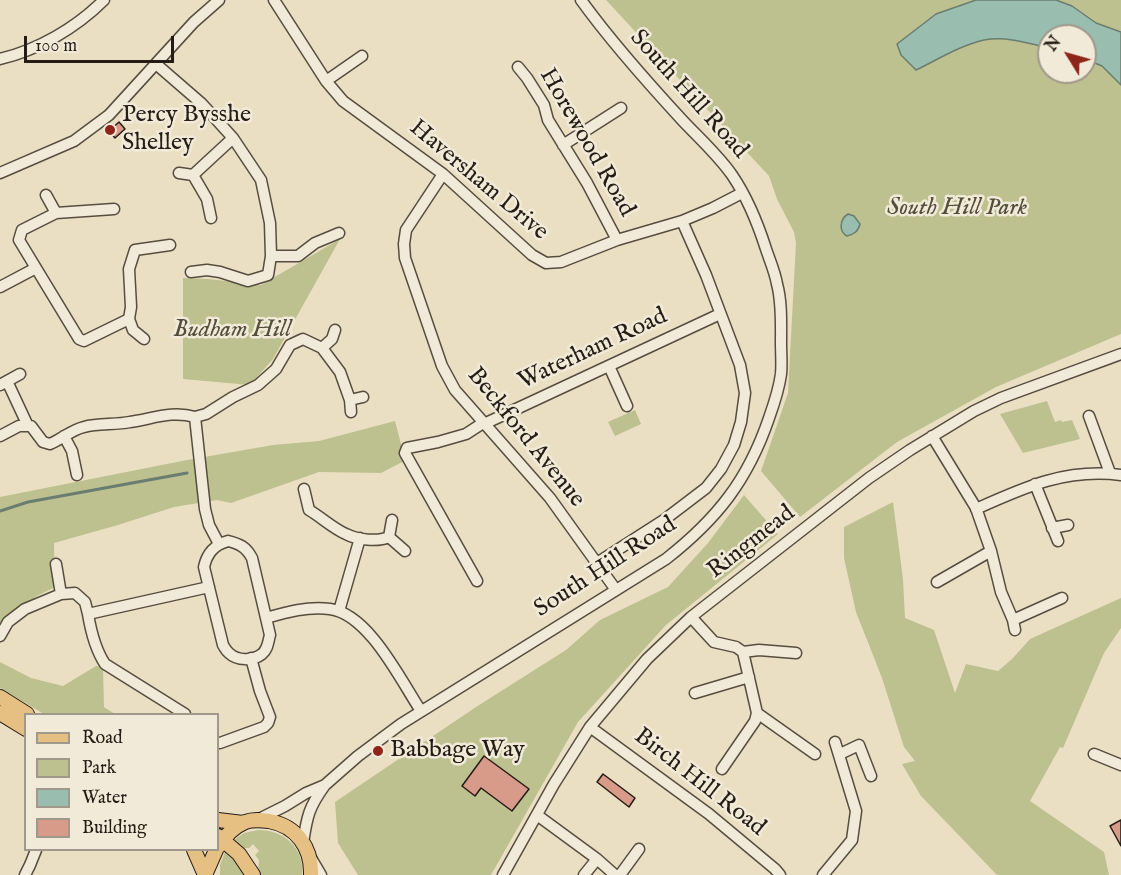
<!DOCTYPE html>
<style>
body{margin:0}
#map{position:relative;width:1121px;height:875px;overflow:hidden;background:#ebdfc3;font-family:"IM FELL English",serif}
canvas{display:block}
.legend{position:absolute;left:24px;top:713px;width:195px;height:138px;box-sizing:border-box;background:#f2ead8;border:2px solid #a0988a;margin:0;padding:8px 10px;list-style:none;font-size:18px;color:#251c15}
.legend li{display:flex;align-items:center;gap:12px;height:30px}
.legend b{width:30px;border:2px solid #a0988a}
.north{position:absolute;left:1037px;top:24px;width:60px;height:60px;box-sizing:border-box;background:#f2ead8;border:2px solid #a0988a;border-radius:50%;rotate:307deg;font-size:16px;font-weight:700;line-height:24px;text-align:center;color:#251c15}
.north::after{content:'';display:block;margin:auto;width:21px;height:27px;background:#8f2418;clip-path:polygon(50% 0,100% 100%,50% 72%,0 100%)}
.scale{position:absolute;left:24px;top:36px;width:150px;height:27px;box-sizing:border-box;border:3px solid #251c15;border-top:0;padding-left:8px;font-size:18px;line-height:21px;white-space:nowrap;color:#251c15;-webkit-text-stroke:4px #f2ead8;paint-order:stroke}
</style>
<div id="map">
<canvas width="1121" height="875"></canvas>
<ul class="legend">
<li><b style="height:8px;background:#e6c082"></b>Road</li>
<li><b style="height:16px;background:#bdc08f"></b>Park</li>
<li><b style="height:16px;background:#99bdaf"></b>Water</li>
<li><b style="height:16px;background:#d89b8a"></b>Building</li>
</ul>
<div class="north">N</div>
<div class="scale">100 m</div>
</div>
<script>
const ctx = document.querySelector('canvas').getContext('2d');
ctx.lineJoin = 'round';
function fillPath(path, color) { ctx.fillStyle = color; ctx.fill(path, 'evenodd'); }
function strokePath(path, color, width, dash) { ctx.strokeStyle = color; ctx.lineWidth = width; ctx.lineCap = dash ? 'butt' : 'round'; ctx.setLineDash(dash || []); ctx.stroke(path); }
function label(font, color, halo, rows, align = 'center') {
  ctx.font = font + ' "IM FELL English",serif'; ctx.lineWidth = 5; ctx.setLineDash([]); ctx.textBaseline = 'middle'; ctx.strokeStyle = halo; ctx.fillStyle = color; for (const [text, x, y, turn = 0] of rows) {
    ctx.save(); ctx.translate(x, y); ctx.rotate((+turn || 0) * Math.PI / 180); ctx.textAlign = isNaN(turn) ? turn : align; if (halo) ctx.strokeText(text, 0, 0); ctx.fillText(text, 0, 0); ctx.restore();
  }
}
fillPath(new Path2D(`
 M606,0H1121V334L996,387L897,442L800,517L761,471L788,393L796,243L794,232L777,199L769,176ZM1049,36H1085V72H1049Z
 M340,239L273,359L250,385L183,379V278L208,279L261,285Z
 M1047,401L1055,422L1061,420L1062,422L1072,420L1080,439L1023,453L1000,414Z
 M635,410L641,424L615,436L608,422Z
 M395,421L401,444V453L404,461L381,473L319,472L231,503L217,500L174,507L118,525L54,543L55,587L37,596L3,623L0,622V497L187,460L273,445L319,441Z
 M744,495L778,534L666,625L578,722L491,875H358L338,843L335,802L476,707L566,650L600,620L668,587L708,543Z
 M893,502L903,579L905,618L934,630L955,693L966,664L998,671L1012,659L1030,639L1121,598V628L1104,653L1063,748L1060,747L1030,801L1104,852L1109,875H997L921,796L902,764L915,761L904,747L882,678L856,612L844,558V527Z
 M0,662L31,678L63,686L96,666H101L103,667L104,707L115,714H44L0,688Z
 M258,830C284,830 305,848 302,875H260L258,870L259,860L255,855L259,851L253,844L249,848H243L234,840L244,833Z
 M226,849L237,861L246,875H220V865Z`), '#bdc08f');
const water = new Path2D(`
 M976,0H1056L1072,6L1096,23L1121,32V85L1102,66L1085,59V36H1049V48C1029,43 1005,36 984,40C961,45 937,60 916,70L901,55L897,44L936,14Z
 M848,214L854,216L860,224C858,232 854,234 847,236C838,231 840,219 848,214Z`);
fillPath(water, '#99bdaf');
strokePath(water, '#6b7d71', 1.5);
strokePath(new Path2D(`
 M0,511L28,502L187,473`), '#6b7d71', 3);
const building = new Path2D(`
 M119,122L125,129L115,138L109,131Z
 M484,756L529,789L512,811L481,788L475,796L462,786Z
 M603,774L635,798L629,807L597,782Z
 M1121,820V846L1110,826Z`);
fillPath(building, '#d89b8a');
strokePath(building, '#251c15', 1.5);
const minor = new Path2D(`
 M274,0L326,81L343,101L443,174L532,255L546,263L561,262L617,240L682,221L713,208L742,193
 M0,59C38,50 76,28 104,0
 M156,64L201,103L214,117L233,138L261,180L270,223L271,256L268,275L248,281L220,272L207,270L191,272
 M518,67L527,78L544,105L548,120L587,183L617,240
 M326,81L362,56
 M563,145L621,108
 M0,173L74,141L109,115L194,22L219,0
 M179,173L193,175L207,199L211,218
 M443,174L406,230L404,244L405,258L442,366L455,390L550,498L616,590
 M193,175L233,138
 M46,195L56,213L114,209
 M56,213L22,230L19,240L76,334L79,339L84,341L129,319L131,307L129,269L135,250L170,245
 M271,256H298L315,243L339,233
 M0,287L36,268
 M129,319L133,330L144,339
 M322,348L332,339L335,330
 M609,366L627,406
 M7,381L28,426
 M0,385L20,374
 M350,400L351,412
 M1089,416L1110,473
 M195,417L206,414L233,397L258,385L276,369L290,345L303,339L322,348L340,372L350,400L363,397
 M195,417L205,509L209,525L219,544
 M484,424L720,314
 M0,436L19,426H31L43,442L50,444C62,439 71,430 84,427C98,423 115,425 130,422C152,419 172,410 195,417
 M64,436L72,451L77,475
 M932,436L976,508L991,551L1001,592L1013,620L1015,630
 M1035,484L1058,541
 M304,489L309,510C321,517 334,529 346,534C357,540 378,542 389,537
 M976,509C1025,487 1066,468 1121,475
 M1052,528L1068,525
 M389,537L405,551
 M389,537L392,520
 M228,541C240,544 246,547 252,558L270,635C268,642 268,649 262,654C253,661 237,661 229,653C226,651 225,648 223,645L204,567C207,553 214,545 228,541Z
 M597,563L664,520L706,488L721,469L734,445L741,422L745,393L740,365L706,275L682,221
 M56,564L61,594
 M477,581L405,453L407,448L438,442L466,434L483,423
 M937,582L991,551
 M339,611L360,538
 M691,617L714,642L736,647L743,652L757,713L755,721L722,769
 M266,618C287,612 308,606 330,609C369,614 401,681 421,711
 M1013,620L1062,598
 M0,636L8,622L25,609L61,594L75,593L85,602L88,614
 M743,652L759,650L796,653
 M695,693L749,677
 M757,713L815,754
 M185,714L105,664C95,649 91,632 88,614L209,587
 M590,727L709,814L775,869L780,875
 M218,743H220L264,727L268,723L270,717L260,691L251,658
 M840,754L859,745L871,776
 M1094,754L1121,765
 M537,815L597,859L615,875
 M257,820L285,806L306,793L325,785L358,756L401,724L666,559C717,519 748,480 769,418C774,404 779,389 781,374C782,364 781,353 781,343C781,324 782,302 777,284C775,272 770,261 766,249C758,224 747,197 732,175C718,155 700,139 683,121C648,83 612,43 581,0
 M303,843C307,816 309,807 325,785
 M311,858L321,875
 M25,875L30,865L36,850
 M503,875L554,784L590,727L647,659L691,617L869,478L910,450L974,411L1001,398L1121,354
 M584,875L597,859
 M620,875L639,849
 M823,875L852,840L856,811L835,742`);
const major = new Path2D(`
 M0,697L27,714
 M0,713L26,729
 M218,820L243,823
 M218,836L239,854L253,875
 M218,847C225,836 233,827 245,822C253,819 261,820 269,821C296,826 312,847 311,875
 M194,850L205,875
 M205,875L216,850`);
strokePath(minor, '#564d40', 13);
strokePath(major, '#251c15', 16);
strokePath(minor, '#f2ead8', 10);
strokePath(major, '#e6c082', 14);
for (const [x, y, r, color] of [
 [110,130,6,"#8f2418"],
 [378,751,6,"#8f2418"]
]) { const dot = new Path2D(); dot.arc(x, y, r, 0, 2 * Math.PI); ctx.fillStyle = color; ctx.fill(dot); strokePath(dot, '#f2ead8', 2); }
label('24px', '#251c15', '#f2ead8', [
 ["South Hill Road",688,95,48],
 ["Horewood Road",586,143,60],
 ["Haversham Drive",478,181,40],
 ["Waterham Road",593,350,-25],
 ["Beckford Avenue",525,438,51],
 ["Ringmead",752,543,-38],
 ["South Hill Road",606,568,-33],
 ["Birch Hill Road",699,783,38]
]);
label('24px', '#251c15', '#f2ead8', [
 ["Percy Bysshe",122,116],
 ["Shelley",122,144],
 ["Babbage Way",390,751]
], 'left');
label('italic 24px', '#534d3a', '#f2ead8', [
 ["South Hill Park",957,209],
 ["Budham Hill",232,331]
]);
</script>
